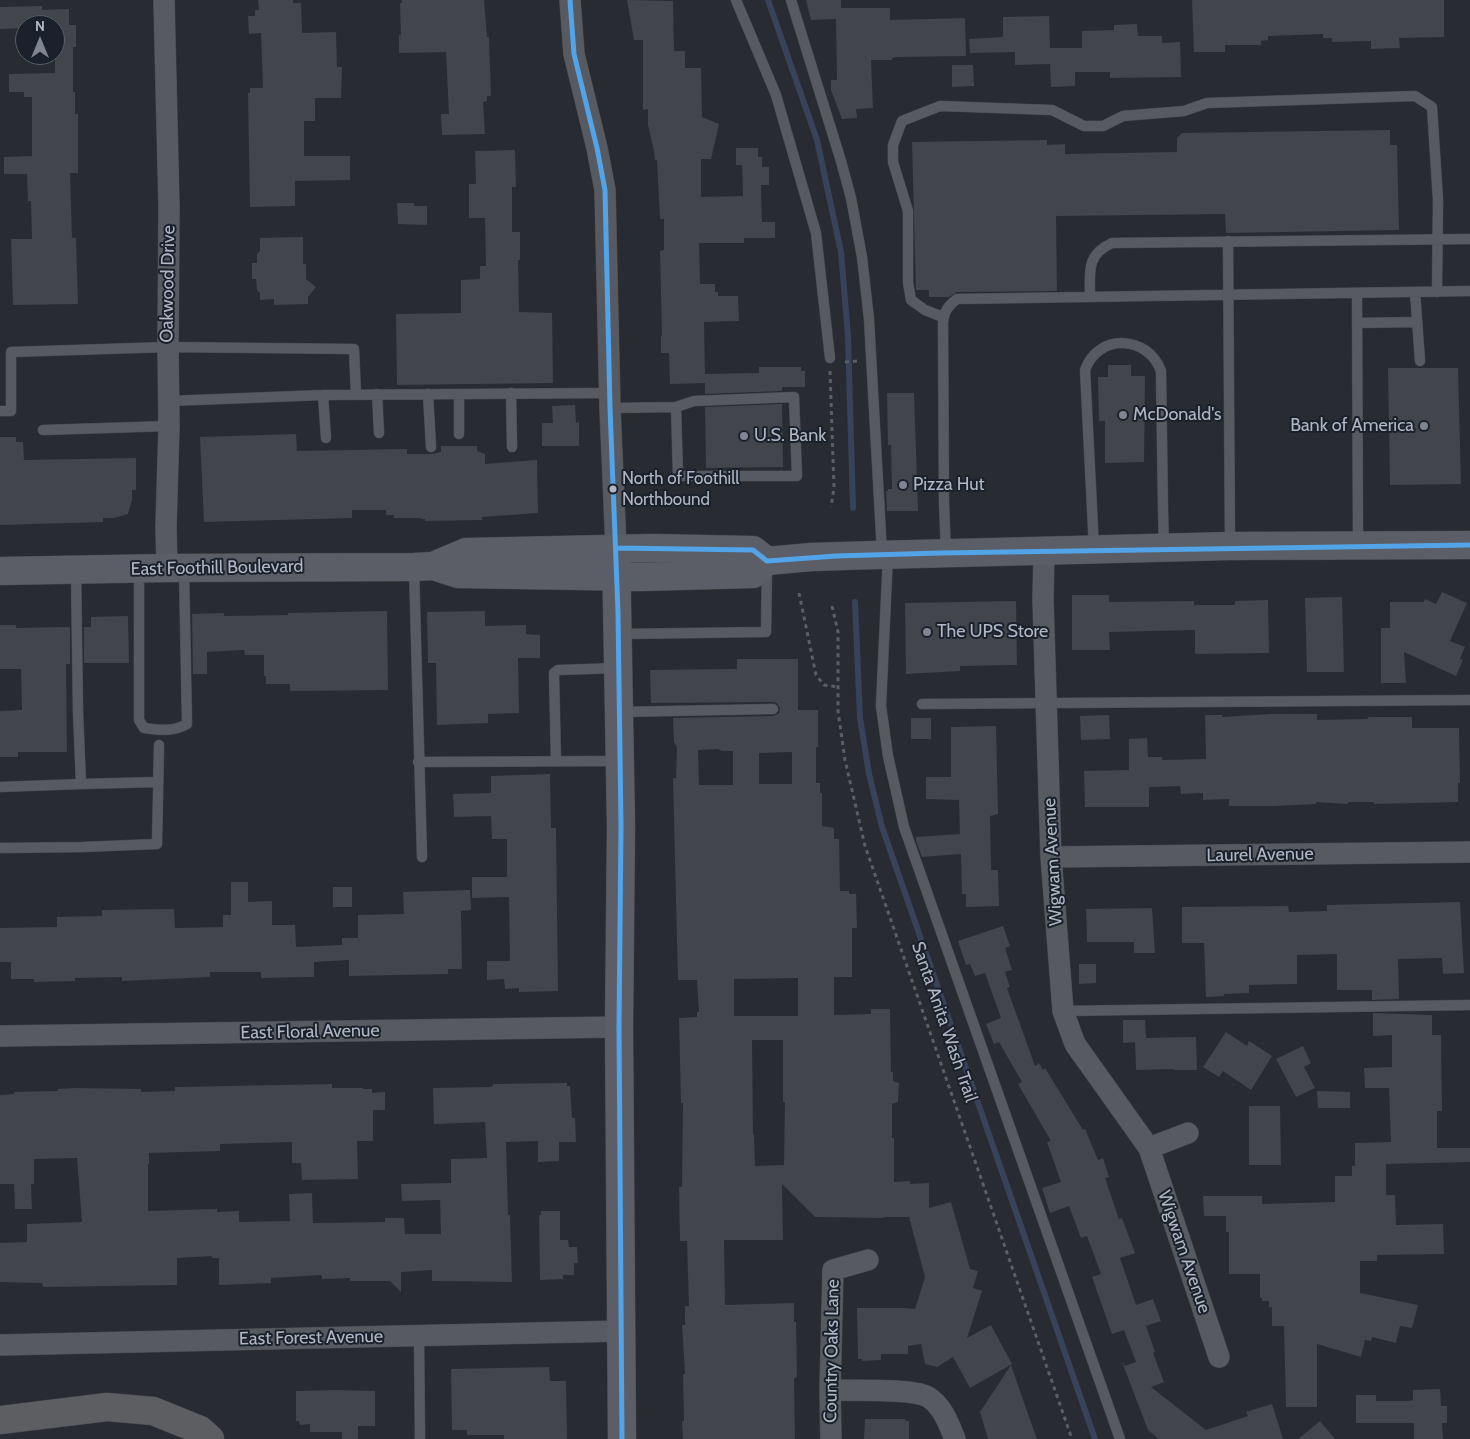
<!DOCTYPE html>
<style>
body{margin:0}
#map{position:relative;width:1470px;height:1439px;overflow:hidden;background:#282b32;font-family:Cabin,sans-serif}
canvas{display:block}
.north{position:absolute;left:15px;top:15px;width:50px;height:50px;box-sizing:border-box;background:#1b212c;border:1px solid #575d69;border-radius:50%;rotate:0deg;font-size:14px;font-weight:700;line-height:20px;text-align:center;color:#b1b6c4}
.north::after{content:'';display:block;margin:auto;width:18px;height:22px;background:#818591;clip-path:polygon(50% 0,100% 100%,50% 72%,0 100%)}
</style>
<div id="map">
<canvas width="1470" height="1439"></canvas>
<div class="north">N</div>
</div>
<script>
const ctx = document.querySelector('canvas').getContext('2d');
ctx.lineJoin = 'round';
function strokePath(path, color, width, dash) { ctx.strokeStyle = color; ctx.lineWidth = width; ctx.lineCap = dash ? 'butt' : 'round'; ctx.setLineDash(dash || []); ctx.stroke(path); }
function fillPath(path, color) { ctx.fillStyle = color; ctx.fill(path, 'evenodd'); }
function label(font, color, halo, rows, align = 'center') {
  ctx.font = font + ' Cabin,sans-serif'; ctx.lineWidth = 4; ctx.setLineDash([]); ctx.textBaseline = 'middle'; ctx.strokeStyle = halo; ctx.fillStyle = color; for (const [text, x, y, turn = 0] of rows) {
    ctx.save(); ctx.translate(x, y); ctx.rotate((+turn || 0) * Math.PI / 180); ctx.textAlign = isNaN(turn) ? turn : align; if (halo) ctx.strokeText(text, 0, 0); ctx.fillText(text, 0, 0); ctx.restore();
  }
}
strokePath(new Path2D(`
 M768,0L817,140L841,252L848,336L853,508
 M855,602L860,718L869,774L882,827L1095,1439`), '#37435b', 6);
fillPath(new Path2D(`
 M258,0H293V3H301L302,33L336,32L337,67H342L341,98H315V121H304V156H350V180L295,181V206L250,207L248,93H250V88H263L261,33L249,34L248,16H255V10H259Z
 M402,0H484L487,37H489L491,96H487V101L483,102L485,134L442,135L441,114H449L446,52L399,53V35H401L400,3H402Z
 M627,0L673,1L674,51H685V68H701L702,117L719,124L711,159H701V197L743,196L742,165H736V148H758V157H762V167H769V185H761L762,222H775V238H744V243H699L700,284H715V292H718V296H738L739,321L704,322L705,374L759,373V367H801V371H805V387H782V391L705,394V383L670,384L669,353H661V336H662L660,251L664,250V219H660L657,160H655L654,151L648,125V109L643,110V40H634Z
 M806,0H841V8H890V20L965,18L966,56L897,57L892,58V60H871L873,108L856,109L857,118L842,119L831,90V80H837L836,19L811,20Z
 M1192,0H1444V37L1399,38L1400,48L1371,49V41L1332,42V38H1323V34L1268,36V40L1261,41V45H1225V52H1194Z
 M42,6V10L69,9V25H76V47H73V92H75V114H78V173H70L72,238H76L78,304L13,305L11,239H32L31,201H28L27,174H4V157L32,156V97H24V92H9V74L55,73V25H25V28L0,29V7Z
 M1049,16L1050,48H1082V31L1114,30V25L1137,24L1138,36H1162V43L1180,42L1181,77L1110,78V72H1075V86L1051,87L1050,64L1015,65V52L970,53L969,39L1003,37V17Z
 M952,65H973L974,86L952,87Z
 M1390,130V145H1397L1399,230L1226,233L1225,214L1056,216L1057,291L957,292L949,297H929V290H916L912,142L1047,140V145L1065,144V154L1177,152V138L1182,133Z
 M515,150L516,187H512V232H520V260H518L519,312L552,313L553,383L397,385L396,314L461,313V280L480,279V266H486L485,218H469V184H476L475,151Z
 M397,203H414V206H427V225L398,224Z
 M303,237V264H306V279L316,287L308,297V304L274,305V299L260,300V293L257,290L256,279H252V263H257V254L260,251V238Z
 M1108,365H1131V376H1145L1144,462L1105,463V421H1099L1098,377H1108Z
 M1388,368H1458L1461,484L1390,485Z
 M887,393H914L918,511H887L886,491H888V489H892L891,445H888Z
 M782,404L783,467L706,468L705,407Z
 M575,405L576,423L579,422V446H542V423H553L552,406Z
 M296,434L297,451L407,449V454H431L441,452V446H477V451L485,454V464L537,460L538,513L482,517V520L425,521V519H421V518H394V515H386V510H352V518L204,522L200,437Z
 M0,437H16V442H23L24,460L136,458V490H132V500L128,514L114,518H103V522L0,525Z
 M1442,592L1467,603L1450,641L1465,647L1460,659L1463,660L1456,676L1404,652L1406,683H1381V628H1390V602H1424L1425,599L1436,604Z
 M1072,595H1109V602L1194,601V605H1235V601L1268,600L1269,653L1195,654V630L1109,632L1110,650H1072Z
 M1342,597L1344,672H1307L1305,598Z
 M1016,601L1017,665L960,666V671L906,674L905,603Z
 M387,611L388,690L290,691V684H266V676H264V655H245L244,650L207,652V674H193L192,614L224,613V616L288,615V613Z
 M485,611V626L526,625V634L540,635V658H518L519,713L488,714V723L437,725L436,663H428L427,612Z
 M128,616L129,663H84V627H91V617Z
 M0,625H16V628L70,627V664H66L67,752H18V757H0V711L22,710L21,669H0Z
 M737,659H798V710H818V747H816V783H820V793H822V826L834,828V839H839L840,891H849V894H856L857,928H852V977H834V1015L871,1014V1009H890L891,1072H893V1081L899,1083L898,1102L892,1104V1138H894V1182L910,1181V1184L929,1183V1208L951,1202L970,1269L978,1271L973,1288L982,1291L967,1338L991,1325L1012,1364L970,1388L953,1357L937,1367L925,1364L921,1344L908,1346V1354H881V1360L862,1361V1359H858L857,1308H906L915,1309L925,1277L909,1217H885L883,1218L815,1217L782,1184L783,1240H724L725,1305L794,1303V1322H796L797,1376L794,1379L795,1439H683L682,1421H684L683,1375L685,1373L682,1325H685V1306H689L687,1241H680L679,1187H682L683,1103H681L679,1018L697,1017V1012H699L697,980H678L673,778H676L677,747L674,742L673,718L773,716L779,713L780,708L777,703L773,702L651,703L650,670L737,669ZM718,749L722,751H733V785H699L698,750ZM792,752V784H759V753ZM798,978V1016H734V979ZM752,1040H783V1102H785L784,1165L755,1166L754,1134H753Z
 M1271,714H1317V720L1367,719L1369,717H1412V728H1459L1460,783H1458V802L1374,804V802H1349L1347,804L1316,802V804L1274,806H1229V799L1203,800V793L1181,794L1180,786L1149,787V807H1085L1084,771L1129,770V739L1147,738L1148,757H1162V760L1206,759L1205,715H1222V717Z
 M1109,715L1110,739L1081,740L1080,716Z
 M911,718H931V739H911Z
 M996,726L998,814L990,816L991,870H998L999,906L966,907V894H962L961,854L922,857L916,841V837L960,834L959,800L926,799V777H951V727Z
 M550,774L551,828H556L558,991L519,992V988L505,989L504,979L487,980V961H510L509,897L472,898V877H507V839H492L491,816L454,817L453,794L491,793V776Z
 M231,882H248V902L272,901V925H295L296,947L342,945V938H358V915L404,914L403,892L470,890L471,910L461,911L462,969H448V974L349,976V960L314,962V977L261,978V972H210V977L122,981V977L75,978V981L34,982V979H11V962H0V928L57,927V917L102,916V910L174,909L175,928L223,927V915H231Z
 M333,887H352V907H333Z
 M1460,902L1464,973L1443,974L1442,958L1398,959L1399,999L1372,1000V990H1337V954L1297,955V984L1249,985V993L1224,994V996L1206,997L1204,943H1182V907L1288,906L1289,912L1327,911V905Z
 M1152,908L1155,953H1134V942H1087L1086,909Z
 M1003,926L1010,946L1005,948L1012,970L1005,972L1010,987L1007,988L1035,1066L1039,1063L1043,1070L1045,1068L1083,1130L1085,1129L1098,1160L1103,1158L1109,1177L1105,1178L1119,1219L1122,1218L1135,1253L1120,1258L1136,1305L1153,1299L1161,1321L1146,1326L1155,1352L1153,1353L1164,1382L1151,1387L1206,1430L1248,1416L1246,1412L1272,1404L1283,1439H1159L1148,1430L1122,1362L1125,1366L1136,1362L1124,1330L1112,1334L1092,1277L1101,1274L1087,1236L1081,1238L1069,1206L1050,1213L1042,1188L1061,1182L1047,1142L1051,1141L1018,1084L1022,1082L999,1042L994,1044L986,1024L1001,1018L985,973L975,976L970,964L966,965L958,941Z
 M1079,964H1096V983L1079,984Z
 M1373,1013L1432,1015V1035H1441L1442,1111H1437V1148H1470V1162L1386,1164V1195H1395L1396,1225L1443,1224L1444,1254L1377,1255V1261H1360V1293L1418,1305L1412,1328L1400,1326L1396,1343L1372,1337L1371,1341L1365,1340L1361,1357L1317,1344V1407H1286L1284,1326H1272V1307H1269V1301H1262V1298H1260V1274H1229V1232H1226V1216H1204L1203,1196H1262V1204L1335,1202V1176H1352V1166H1355V1143L1391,1142L1389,1088H1365L1364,1068L1392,1067V1035L1373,1036Z
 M1123,1020H1145L1146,1038L1196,1037L1197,1070H1174V1069L1136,1070L1135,1042L1123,1043Z
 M1226,1032L1247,1046L1249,1041L1272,1056L1251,1090L1223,1071L1219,1077L1203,1067Z
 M1303,1046L1311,1063L1304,1067L1315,1088L1296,1097L1276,1059Z
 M567,1083V1086H570L572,1118H575L576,1142H559V1161L538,1162V1141L506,1142L508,1215H510L512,1282L432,1281V1270L401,1272V1292L390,1281H350V1278L322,1279V1275L271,1278V1283L219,1285V1258H212V1256L177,1258V1285L43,1287L42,1283L0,1282V1243L27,1242V1224L82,1222L77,1158L34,1159V1184H31L32,1209H15L14,1184H0V1095L14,1094V1092L58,1091V1089L74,1088L141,1089V1092L175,1091V1087L332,1084V1088H363V1089H372V1093L385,1092V1110H373V1141H357L358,1179L302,1180L301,1163H292V1142L220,1144V1151L149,1153V1164H148V1211L217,1209V1212L239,1211V1222L290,1221L289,1194L312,1193L313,1223L385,1222V1218H404L405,1234H441L440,1200L402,1201L401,1184L451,1183V1159L487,1158L485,1122L434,1124L433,1088L490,1087L493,1086V1084Z
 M1317,1091L1350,1092V1108H1318Z
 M1249,1106H1280L1281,1165H1249Z
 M541,1211H560V1240H568L569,1247H577L578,1263H574V1275H563V1279L540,1280L539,1215H541Z
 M1011,1365L1029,1417L1037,1439H988L980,1412Z
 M549,1367L550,1381H566L567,1439H504V1435H467V1430H452L451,1369Z
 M1440,1389L1441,1406H1447V1423H1442L1443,1439H1414V1423H1356V1395H1376V1401H1409L1413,1400V1390Z
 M336,1390L375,1391V1426H358V1439H342V1432H310V1424L300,1425L299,1421H296V1391Z
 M865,1419H905V1421H909V1439H864Z
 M1320,1421L1335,1439H1298Z`), '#42454b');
const lane = new Path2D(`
 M736,0L776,95L816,233L830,358
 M791,0L841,161L851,198L862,257L869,319L882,553
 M1228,241L1230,545
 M1415,292L1420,361
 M1357,293L1358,544
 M1090,297C1090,271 1086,255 1112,243L1470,239
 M943,317L925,310L911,300L908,282V211L893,162V145L902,121L940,106L1052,110L1084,126H1103L1123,116L1184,111L1207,103L1415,96L1432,107L1438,200L1437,292
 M1357,323L1417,322
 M511,393L512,447
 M377,394L379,433
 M428,394L431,447
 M459,394V434
 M323,395L326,438
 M169,401L323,395L610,393
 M610,408L676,407L678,476H797L794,397L694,401L676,407
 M0,411H11V352L168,347L354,349L356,395
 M43,430L169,426
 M1094,548L1085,370C1098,333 1148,335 1161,371L1163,510L1164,547
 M946,552L944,503L943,323C944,311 948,306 957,299L1470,291
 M888,555L881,706L888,756L904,827L1120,1439
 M414,568L422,857
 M139,569V720L144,728C160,730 173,732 187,724L184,569
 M619,634L766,632L767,567
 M922,704L1470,700
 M619,712L773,709
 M556,761L554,673L558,670L617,668
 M418,762L620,761
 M81,784L158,782
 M0,787L81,784L78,712L76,571
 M0,848L82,847L157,844L159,745
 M1063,1011L1470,1005
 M419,1335L420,1439`);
const street = new Path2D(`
 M164,0L169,207L168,347L169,426L166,527L167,568
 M570,0L574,54L597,148L605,190L610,408L616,548
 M1044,551L1043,600L1051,857L1063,1011L1075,1044L1149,1148L1219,1357
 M1051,857L1470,852
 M0,1036L619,1027
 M1149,1148L1188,1133
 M0,1345L622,1331
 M830,1390C851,1391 912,1388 928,1397C942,1405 949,1424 955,1439
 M831,1439L830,1390L833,1270L868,1260`);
const secondary = new Path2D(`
 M616,548L621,826L619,1027L622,1439
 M876,555L1230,546L1470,545
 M433,566L458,574L642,577L753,574L767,561L811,557
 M0,571L167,568L414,567L433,566L466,552L652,548L753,550L767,561`);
const highway = new Path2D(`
 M0,1420L107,1407L153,1411L200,1430L210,1439`);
strokePath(lane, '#44464b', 11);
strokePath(street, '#44464b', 22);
strokePath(secondary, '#44464b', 29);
strokePath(highway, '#44474d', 29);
strokePath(new Path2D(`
 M845,362L858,361
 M830,371L834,488L831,507
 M799,593L816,675L824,685L838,687
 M832,606L838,632V711L845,760L865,846L1072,1439`), '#5a5e65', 3, [4, 4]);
strokePath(lane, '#575a61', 10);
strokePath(street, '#575a61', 21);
strokePath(secondary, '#5b5e66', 28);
strokePath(highway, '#5c5e62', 28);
const secondaryBridge = new Path2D(`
 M811,557L876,555`);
strokePath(secondaryBridge, '#44464b', 29, []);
strokePath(secondaryBridge, '#5b5e66', 28);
strokePath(new Path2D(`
 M570,0L574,54L597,148L605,190L610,408L618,612L621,826L619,1027L622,1439
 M616,548L753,550L767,561L836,556L940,553L1470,545`), '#53a3e8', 5);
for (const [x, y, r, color] of [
 [1123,415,5,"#818591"],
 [1424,426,5,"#818591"],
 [744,436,5,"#818591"],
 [903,485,5,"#818591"],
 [613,489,4.5,"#b1b6c4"],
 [927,632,5,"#818591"]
]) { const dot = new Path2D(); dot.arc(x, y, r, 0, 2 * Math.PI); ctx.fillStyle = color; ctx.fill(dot); strokePath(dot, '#1b212c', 2); }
label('17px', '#b1b6c4', '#1b212c', [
 ["North of Foothill",622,479],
 ["Northbound",622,500]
], 'left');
label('18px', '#b1b6c4', '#1b212c', [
 ["Oakwood Drive",168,284,-89],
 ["East Foothill Boulevard",217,568,-1],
 ["Laurel Avenue",1260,855,-1],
 ["Wigwam Avenue",1053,862,-93],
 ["Santa Anita Wash Trail",944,1022,71],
 ["East Floral Avenue",310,1032,-1],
 ["Wigwam Avenue",1184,1252,71],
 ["East Forest Avenue",311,1338,-1],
 ["Country Oaks Lane",832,1351,-89]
]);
label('18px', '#b1b6c4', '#1b212c', [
 ["McDonald's",1133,415],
 ["Bank of America",1414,426,"right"],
 ["U.S. Bank",754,436],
 ["Pizza Hut",913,485],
 ["The UPS Store",937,632]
], 'left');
</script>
